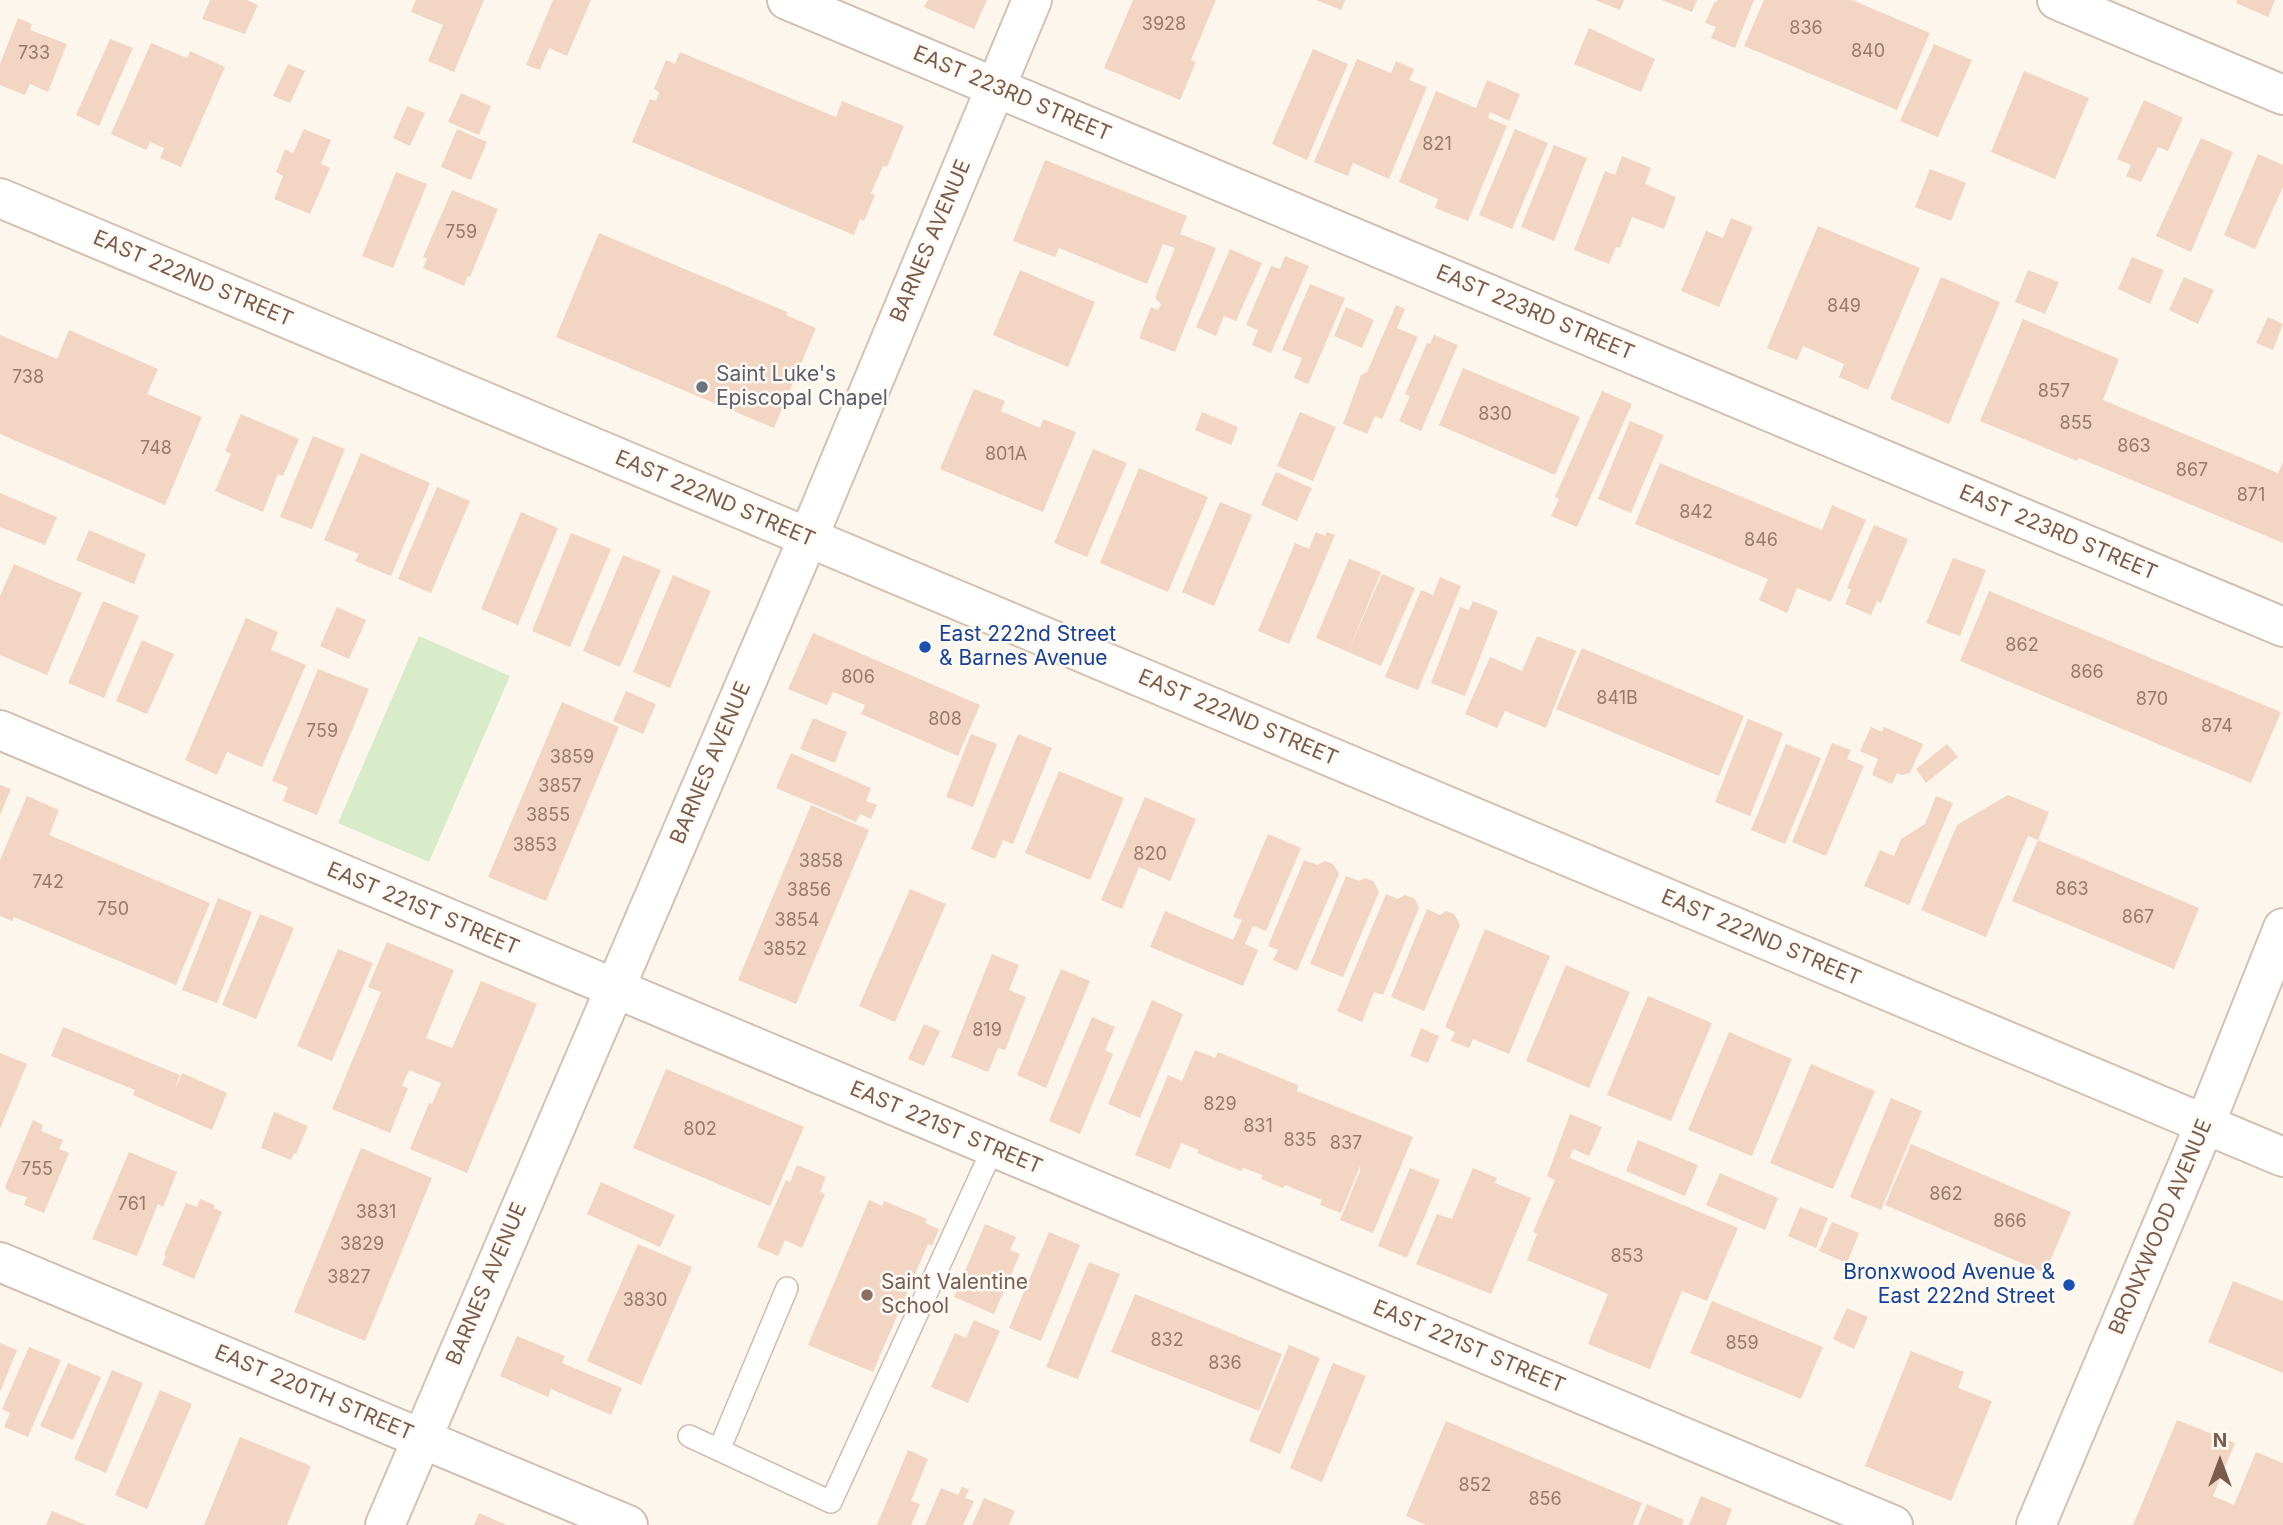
<!DOCTYPE html>
<style>
body{margin:0}
#map{position:relative;width:2283px;height:1525px;overflow:hidden;background:#fdf6ec;font-family:Inter,sans-serif}
canvas{display:block}
.north{position:absolute;left:2185px;top:1427px;width:70px;height:70px;-webkit-text-stroke:5px #fffaf3;paint-order:stroke;rotate:0deg;font-size:19px;font-weight:700;line-height:28px;text-align:center;color:#7a5c4d}
.north::after{content:'';display:block;margin:auto;width:24px;height:32px;background:#7a5c4d;clip-path:polygon(50% 0,100% 100%,50% 72%,0 100%)}
</style>
<div id="map">
<canvas width="2283" height="1525"></canvas>
<div class="north">N</div>
</div>
<script>
const ctx = document.querySelector('canvas').getContext('2d');
ctx.lineJoin = 'round';
function fillPath(path, color) { ctx.fillStyle = color; ctx.fill(path, 'evenodd'); }
function strokePath(path, color, width, dash) { ctx.strokeStyle = color; ctx.lineWidth = width; ctx.lineCap = dash ? 'butt' : 'round'; ctx.setLineDash(dash || []); ctx.stroke(path); }
function label(font, color, halo, rows, align = 'center') {
  ctx.font = font + ' Inter,sans-serif'; ctx.lineWidth = 5; ctx.setLineDash([]); ctx.textBaseline = 'middle'; ctx.strokeStyle = halo; ctx.fillStyle = color; for (const [text, x, y, turn = 0] of rows) {
    ctx.save(); ctx.translate(x, y); ctx.rotate((+turn || 0) * Math.PI / 180); ctx.textAlign = isNaN(turn) ? turn : align; if (halo) ctx.strokeText(text, 0, 0); ctx.fillText(text, 0, 0); ctx.restore();
  }
}
fillPath(new Path2D(`
 M419,636L510,676L429,862L338,823Z`), '#d8ecc9');
fillPath(new Path2D(`
 M210,0H247L258,5L245,34L202,19Z
 M416,0H484L454,72L428,61L443,25L411,12Z
 M553,0H591L567,56L549,48L540,70L526,65Z
 M928,0H987L974,29L924,7Z
 M1133,0H1216L1191,60L1196,62L1180,100L1104,68Z
 M1316,0H1345L1341,10Z
 M1595,0H1624L1620,10Z
 M1662,0H1697L1692,12Z
 M1718,0H1754L1735,48L1711,38L1716,27L1705,23L1714,3Z
 M1764,0H1852L1930,33L1897,110L1744,46Z
 M2237,0H2275L2268,17L2236,3Z
 M18,18L32,24L30,30L67,44L48,92L30,84L25,95L0,85V64Z
 M1589,28L1655,59L1641,92L1574,64Z
 M110,39L133,48L99,126L76,115Z
 M151,43L187,58L190,51L225,67L181,167L160,158L164,148L150,142L146,150L111,134Z
 M1934,44L1972,60L1938,137L1900,121Z
 M1313,49L1348,64L1307,160L1272,144Z
 M680,52L836,117L842,101L904,126L887,167L883,166L871,193L875,195L864,221L860,219L854,235L632,142L650,99L656,101L659,92L654,89L666,60L675,64Z
 M1357,59L1391,73L1396,61L1414,69L1409,80L1427,87L1389,179L1353,163L1348,176L1314,162Z
 M288,64L305,71L290,103L273,96Z
 M2024,71L2089,98L2055,179L1991,152Z
 M1487,80L1520,94L1509,121L1490,112L1488,118L1507,126L1468,221L1435,208L1438,199L1399,182L1436,91L1476,108Z
 M461,93L491,106L479,135L448,122Z
 M2144,100L2183,118L2168,151L2158,147L2141,182L2126,176L2131,165L2117,159Z
 M407,106L425,113L410,146L393,138Z
 M304,129L331,140L321,164L330,168L310,214L274,199L283,176L276,172L285,149L293,153Z
 M457,129L487,142L471,180L441,167Z
 M1515,129L1548,143L1512,229L1479,215Z
 M2201,138L2233,152L2191,252L2156,236Z
 M1554,145L1587,158L1554,241L1521,227Z
 M2258,154L2283,165V187L2255,249L2224,235Z
 M1622,156L1651,168L1645,184L1676,197L1664,229L1632,217L1620,248L1616,247L1609,264L1574,250L1605,171L1615,175Z
 M1045,160L1187,216L1180,234L1216,248L1175,352L1139,338L1151,307L1158,310L1161,304L1155,298L1175,248L1163,244L1147,284L1059,248L1055,257L1013,241Z
 M1930,169L1966,183L1951,221L1915,207Z
 M396,172L427,184L393,268L362,256Z
 M452,190L498,209L470,277L468,276L464,286L423,268L427,259L423,257Z
 M1731,218L1753,227L1719,307L1681,291L1706,231L1723,238Z
 M1818,226L1920,268L1868,390L1839,377L1844,364L1803,346L1797,360L1767,348Z
 M599,233L787,312L786,315L816,328L774,428L556,337Z
 M1230,249L1262,263L1236,321L1224,316L1216,336L1196,327Z
 M1285,256L1309,266L1271,353L1252,345L1258,330L1246,325L1271,266L1280,269Z
 M2132,257L2164,270L2150,304L2118,289Z
 M1020,270L1095,302L1068,367L993,335Z
 M2028,270L2059,282L2045,314L2015,302Z
 M1941,277L2000,302L1949,424L1890,399Z
 M2184,277L2214,290L2198,324L2169,310Z
 M1310,284L1345,298L1308,384L1294,378L1302,358L1282,350Z
 M1396,305L1405,309L1397,328L1418,337L1382,419L1375,416L1367,434L1343,424L1361,375L1367,372Z
 M1346,307L1374,320L1362,348L1334,336Z
 M2268,317L2283,324L2273,350L2256,343Z
 M2023,319L2119,359L2103,400L2278,473L2283,462V543L2079,458L2077,461L1980,421Z
 M69,330L158,369L147,394L202,417L165,505L0,434V335L57,359Z
 M1434,335L1458,345L1421,431L1399,421L1410,396L1405,394L1427,343L1430,344Z
 M1463,368L1580,417L1555,475L1439,425Z
 M974,389L1005,401L1001,411L1040,428L1043,419L1076,432L1043,512L940,469Z
 M1602,391L1632,404L1577,527L1551,516L1559,499L1555,497Z
 M1202,412L1238,427L1231,445L1195,430Z
 M1300,412L1336,427L1313,481L1277,466Z
 M241,414L299,439L283,476L278,474L263,512L215,491L231,454L225,451Z
 M1630,421L1664,435L1631,513L1598,499Z
 M313,436L345,449L312,529L280,517Z
 M1093,449L1127,463L1087,557L1054,543Z
 M361,453L430,483L391,576L355,561L359,554L324,540Z
 M1660,463L1822,530L1832,505L1866,520L1831,602L1797,588L1787,613L1759,600L1768,579L1635,524Z
 M1139,468L1208,497L1168,592L1100,563Z
 M1276,472L1312,488L1297,521L1261,505Z
 M437,487L470,501L431,593L398,579Z
 M0,493L57,517L45,545L0,527Z
 M1220,502L1252,515L1214,606L1182,592Z
 M521,512L558,528L518,625L481,609Z
 M1874,525L1908,539L1881,603L1877,601L1871,615L1845,604L1851,590L1847,588Z
 M89,530L146,554L134,584L76,560Z
 M1316,532L1325,536L1327,532L1335,535L1289,644L1258,631L1295,543L1309,549Z
 M571,533L611,549L570,647L532,631Z
 M623,555L661,570L620,667L583,651Z
 M1953,558L1986,570L1960,636L1926,623Z
 M1349,559L1381,572L1348,652L1316,638Z
 M14,564L82,593L47,675L0,655V596Z
 M1382,574L1415,588L1381,666L1348,652Z
 M673,575L711,591L670,688L633,672Z
 M1440,577L1461,586L1418,690L1385,677L1421,590L1433,595Z
 M1989,591L2281,712L2251,783L1960,661Z
 M103,601L139,616L104,698L68,683Z
 M1473,601L1498,611L1465,696L1431,683L1460,607L1469,610Z
 M337,607L366,620L349,659L320,646Z
 M246,618L278,632L271,650L306,665L262,767L227,752L217,775L185,760Z
 M813,633L980,705L958,756L861,714L865,705L833,692L827,705L788,689Z
 M1537,636L1576,651L1546,728L1505,711L1497,728L1465,714L1490,657L1522,671Z
 M142,640L174,654L147,714L116,701Z
 M1582,648L1744,716L1719,776L1556,709Z
 M318,669L369,689L317,815L283,801L288,787L272,781Z
 M626,691L656,704L643,734L613,721Z
 M562,702L619,727L546,901L488,877Z
 M813,718L847,732L835,763L800,749Z
 M1748,719L1783,733L1750,816L1715,802Z
 M1871,727L1882,732L1884,727L1923,744L1910,773L1902,775L1897,773L1892,784L1872,775L1878,759L1860,751Z
 M971,734L997,744L973,807L946,797Z
 M1018,734L1052,748L1013,844L1003,840L995,859L971,849Z
 M1832,743L1851,750L1847,759L1864,766L1826,856L1792,842Z
 M1786,744L1821,758L1785,844L1751,830Z
 M1947,744L1958,757L1926,783L1916,769Z
 M791,753L871,788L866,801L877,805L871,819L860,814L856,822L776,788Z
 M1059,771L1124,798L1090,880L1025,853Z
 M0,785L11,789L0,815Z
 M2008,795L2049,812L2038,840L2199,908L2174,969L2012,901L2038,840L2028,836L1986,937L1921,910L1957,825Z
 M27,796L59,810L49,835L210,903L176,985L14,917L12,921L0,916V860Z
 M1936,796L1953,803L1909,905L1864,886L1880,850L1894,856L1901,839L1925,824Z
 M1145,797L1196,819L1170,881L1139,867L1122,909L1101,900Z
 M811,805L869,830L796,1004L738,980Z
 M1268,834L1301,848L1266,931L1253,926L1245,944L1258,950L1243,986L1150,947L1165,911L1233,940L1242,920L1233,917Z
 M1304,860L1317,865L1325,861L1333,864L1339,874L1297,971L1273,960L1278,950L1268,946Z
 M1346,876L1359,881L1365,878L1373,881L1379,892L1343,977L1310,964Z
 M910,889L946,904L895,1022L859,1006Z
 M1386,894L1398,899L1405,895L1415,899L1419,908L1383,995L1374,992L1362,1022L1337,1011Z
 M218,898L252,912L217,1003L182,990Z
 M1427,909L1440,915L1446,911L1454,914L1460,925L1424,1011L1391,997Z
 M260,914L294,928L256,1019L222,1005Z
 M1485,929L1550,956L1509,1054L1473,1039L1469,1048L1451,1041L1455,1032L1445,1027Z
 M387,942L454,970L426,1038L452,1048L481,981L537,1004L467,1173L410,1149L429,1103L432,1104L441,1083L409,1070L402,1086L408,1088L390,1133L332,1109L381,992L368,987Z
 M338,949L373,963L332,1061L297,1046Z
 M992,954L1019,965L1009,990L1026,997L1005,1050L998,1048L988,1072L951,1057Z
 M1566,965L1630,992L1589,1088L1526,1061Z
 M1061,969L1090,981L1046,1088L1017,1075Z
 M1648,996L1712,1023L1671,1121L1607,1095Z
 M1152,1000L1183,1014L1140,1118L1108,1104Z
 M1092,1017L1115,1027L1105,1050L1113,1054L1080,1134L1049,1121Z
 M924,1024L940,1031L924,1066L908,1059Z
 M63,1027L180,1075L174,1092L182,1073L227,1093L212,1130L133,1095L135,1090L51,1056Z
 M1421,1028L1439,1036L1428,1063L1410,1056Z
 M1729,1032L1792,1059L1752,1156L1688,1130Z
 M1195,1050L1215,1058L1218,1052L1298,1085L1297,1091L1413,1137L1373,1233L1340,1220L1360,1171V1166L1341,1213L1320,1205L1322,1200L1285,1185L1283,1188L1261,1179L1263,1175L1243,1168L1241,1171L1197,1153L1199,1150L1181,1143L1170,1169L1135,1155L1168,1075L1182,1081Z
 M0,1053L27,1064L0,1129Z
 M1811,1064L1875,1091L1833,1189L1770,1163Z
 M666,1069L804,1127L770,1206L633,1148Z
 M1891,1098L1922,1111L1881,1210L1850,1197Z
 M274,1112L308,1126L296,1154L294,1153L291,1160L261,1148Z
 M1570,1114L1602,1127L1589,1156L1573,1149L1570,1158L1738,1228L1707,1301L1682,1291L1650,1369L1588,1344L1608,1294L1527,1260L1537,1234L1533,1232L1555,1180L1547,1176Z
 M33,1120L43,1125L41,1131L63,1140L59,1149L69,1153L44,1213L24,1205L27,1197L9,1192L5,1187Z
 M1638,1140L1698,1165L1685,1196L1626,1171Z
 M1911,1144L2071,1212L2045,1273L1885,1205Z
 M361,1148L432,1178L365,1341L294,1312Z
 M129,1152L177,1172L163,1207L158,1204L137,1256L92,1239Z
 M797,1165L826,1177L820,1192L825,1194L802,1248L785,1240L778,1256L757,1247L786,1180L790,1182Z
 M1410,1168L1440,1180L1407,1258L1378,1246Z
 M1473,1168L1497,1178L1495,1183L1531,1198L1491,1294L1416,1264L1437,1214L1452,1219Z
 M1720,1173L1778,1198L1765,1230L1706,1205Z
 M601,1182L675,1215L660,1247L587,1214Z
 M200,1199L215,1205L214,1208L222,1212L194,1279L162,1265L166,1256L164,1255L186,1203L197,1207Z
 M869,1200L882,1206L884,1201L927,1219L925,1223L939,1229L932,1246L928,1244L873,1372L808,1345Z
 M1800,1207L1828,1218L1816,1248L1788,1236Z
 M1832,1222L1859,1233L1847,1263L1819,1251Z
 M985,1224L1016,1237L1010,1250L1020,1254L994,1314L954,1297Z
 M1049,1232L1080,1245L1041,1341L1009,1328Z
 M638,1244L692,1267L641,1385L587,1361Z
 M1089,1262L1120,1274L1078,1379L1046,1367Z
 M2233,1281L2283,1301V1373L2208,1342Z
 M1135,1294L1282,1354L1259,1411L1111,1352Z
 M1712,1301L1823,1347L1801,1399L1690,1353Z
 M1847,1308L1868,1317L1854,1349L1833,1339Z
 M974,1320L1000,1331L968,1403L931,1387L955,1333L966,1338Z
 M517,1336L565,1356L562,1363L622,1388L611,1415L551,1389L548,1397L500,1376Z
 M0,1343L17,1350L0,1392Z
 M1289,1345L1320,1358L1280,1454L1249,1441Z
 M29,1347L61,1360L28,1437L4,1427L10,1413L2,1409Z
 M1911,1351L1964,1372L1958,1388L1992,1401L1951,1501L1865,1466Z
 M68,1363L101,1377L73,1440L40,1426Z
 M1333,1363L1366,1376L1322,1482L1290,1468Z
 M112,1370L143,1383L106,1473L74,1459Z
 M160,1390L192,1404L147,1509L115,1495Z
 M2177,1420L2235,1443L2213,1496L2234,1505L2256,1452L2283,1463V1525H2133Z
 M1446,1421L1642,1503L1633,1525H1426L1406,1516Z
 M240,1437L311,1466L287,1525H204Z
 M908,1450L928,1459L911,1501L920,1504L911,1525H877Z
 M962,1487L969,1490L965,1498L974,1501L963,1525H925L941,1488L958,1495Z
 M1701,1496L1732,1509L1726,1525H1689Z
 M984,1498L1015,1511L1009,1525H972Z
 M1647,1504L1684,1520L1682,1525H1638Z
 M52,1511L86,1525H46Z
 M479,1513L507,1525H474Z`), '#f3d5c3');
const lane = new Path2D(`
 M689,1436L831,1502L993,1148
 M719,1450L787,1288`);
const street = new Path2D(`
 M787,0L2283,627
 M2057,0L2283,95
 M0,730L1893,1525
 M0,1262L628,1525`);
const secondary = new Path2D(`
 M0,198L2283,1157
 M385,1525L808,538L1032,0
 M2036,1525L2205,1124L2283,928`);
strokePath(lane, '#d1beb0', 24);
strokePath(street, '#d1beb0', 42);
strokePath(secondary, '#d6c0b0', 42);
strokePath(lane, '#fff', 21);
strokePath(street, '#fff', 38);
strokePath(secondary, '#fff', 38);
for (const [x, y, r, color] of [
 [702,387,7,"#6b7280"],
 [925,647,7,"#1a4fb4"],
 [2069,1285,7,"#1a4fb4"],
 [867,1295,7,"#8d6e63"]
]) { const dot = new Path2D(); dot.arc(x, y, r, 0, 2 * Math.PI); ctx.fillStyle = color; ctx.fill(dot); strokePath(dot, '#fffaf3', 2.5); }
label('18px', '#987a6a', null, [
 ["3928",1164,25],
 ["836",1806,29],
 ["840",1868,52],
 ["733",34,54],
 ["821",1437,145],
 ["759",461,233],
 ["849",1844,307],
 ["738",28,378],
 ["857",2054,392],
 ["830",1495,415],
 ["855",2076,424],
 ["863",2134,447],
 ["748",156,449],
 ["801A",1006,455],
 ["867",2192,471],
 ["871",2251,496],
 ["842",1696,513],
 ["846",1761,541],
 ["862",2022,646],
 ["866",2087,673],
 ["806",858,678],
 ["841B",1617,699],
 ["870",2152,700],
 ["808",945,720],
 ["874",2217,727],
 ["759",322,732],
 ["3859",572,758],
 ["3857",560,787],
 ["3855",548,816],
 ["3853",535,846],
 ["820",1150,855],
 ["3858",821,862],
 ["742",48,883],
 ["863",2072,890],
 ["3856",809,891],
 ["750",113,910],
 ["867",2138,918],
 ["3854",797,921],
 ["3852",785,950],
 ["819",987,1031],
 ["829",1220,1105],
 ["831",1258,1127],
 ["802",700,1130],
 ["835",1300,1141],
 ["837",1346,1144],
 ["755",37,1170],
 ["862",1946,1195],
 ["761",132,1205],
 ["3831",376,1213],
 ["866",2010,1222],
 ["3829",362,1245],
 ["853",1627,1257],
 ["3827",349,1278],
 ["3830",645,1301],
 ["832",1167,1341],
 ["859",1742,1344],
 ["836",1225,1364],
 ["852",1475,1486],
 ["856",1545,1500]
]);
label('21px', '#7a5c4d', '#fffaf3', [
 ["EAST 223RD STREET",1012,94,23],
 ["BARNES AVENUE",931,241,-67],
 ["EAST 222ND STREET",193,279,23],
 ["EAST 223RD STREET",1535,313,23],
 ["EAST 222ND STREET",715,499,23],
 ["EAST 223RD STREET",2058,533,23],
 ["EAST 222ND STREET",1238,718,23],
 ["BARNES AVENUE",711,763,-67],
 ["EAST 221ST STREET",423,909,23],
 ["EAST 222ND STREET",1761,938,23],
 ["EAST 221ST STREET",946,1128,23],
 ["BRONXWOOD AVENUE",2161,1227,-67],
 ["BARNES AVENUE",487,1284,-67],
 ["EAST 221ST STREET",1469,1347,23],
 ["EAST 220TH STREET",314,1393,23]
]);
label('21px', '#5b616d', '#fffaf3', [
 ["Saint Luke's",716,375],
 ["Episcopal Chapel",716,399]
], 'left');
label('21px', '#164399', '#fffaf3', [
 ["East 222nd Street",939,635],
 ["& Barnes Avenue",939,659],
 ["Bronxwood Avenue &",2055,1273,"right"],
 ["East 222nd Street",2055,1297,"right"]
], 'left');
label('21px', '#785e54', '#fffaf3', [
 ["Saint Valentine",881,1283],
 ["School",881,1307]
], 'left');
</script>
